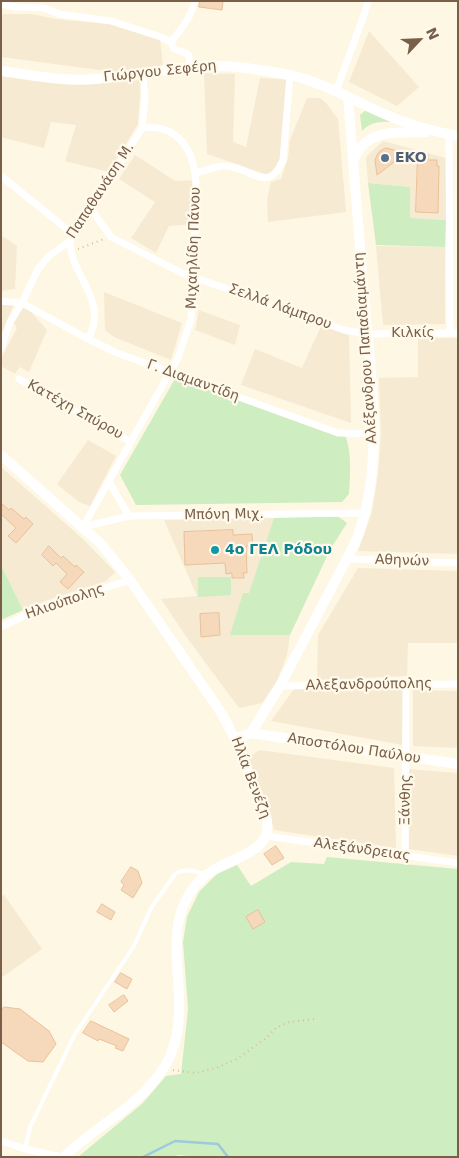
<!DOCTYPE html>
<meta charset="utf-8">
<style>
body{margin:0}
#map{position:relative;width:459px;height:1158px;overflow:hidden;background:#fef7e4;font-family:"DejaVu Sans",sans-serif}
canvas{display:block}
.frame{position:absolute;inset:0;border:2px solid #795f47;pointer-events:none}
.north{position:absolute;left:394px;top:15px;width:50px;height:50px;-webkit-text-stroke:4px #fffaec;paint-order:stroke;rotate:65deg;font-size:14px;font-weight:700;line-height:20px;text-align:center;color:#795f47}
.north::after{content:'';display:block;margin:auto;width:18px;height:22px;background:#795f47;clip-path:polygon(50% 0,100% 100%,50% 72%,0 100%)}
</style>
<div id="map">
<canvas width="459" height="1158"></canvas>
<div class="frame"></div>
<div class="north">N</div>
</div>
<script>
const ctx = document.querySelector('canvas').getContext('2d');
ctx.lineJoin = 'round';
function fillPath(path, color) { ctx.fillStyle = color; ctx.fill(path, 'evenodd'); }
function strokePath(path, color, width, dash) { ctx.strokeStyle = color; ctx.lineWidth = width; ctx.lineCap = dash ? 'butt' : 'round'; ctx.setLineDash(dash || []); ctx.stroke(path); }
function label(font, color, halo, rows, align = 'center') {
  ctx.font = font + ' "DejaVu Sans",sans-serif'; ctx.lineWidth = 4.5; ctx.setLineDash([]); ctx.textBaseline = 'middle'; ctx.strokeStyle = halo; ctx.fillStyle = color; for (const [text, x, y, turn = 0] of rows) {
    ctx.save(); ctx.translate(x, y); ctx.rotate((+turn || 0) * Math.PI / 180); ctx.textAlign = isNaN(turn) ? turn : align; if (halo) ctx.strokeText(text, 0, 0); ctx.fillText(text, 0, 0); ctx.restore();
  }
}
fillPath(new Path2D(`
 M1,14H32L55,19L110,24L160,38L163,66L115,72L1,57Z
 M369,31L419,87L397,106L349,82Z
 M204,73L235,74L233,142L246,147L260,78L290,80L281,160L274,171L268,175L207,154Z
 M1,75L78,83L141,80L138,124L109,172L65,161L76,125L51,122L44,148L1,137Z
 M307,98H320L326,103L338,119L346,212L268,222L267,199L271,182L281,179L288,158L290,140Z
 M383,141L446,158V220L410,218V187L368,183L366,157Z
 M135,155L175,181L198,180L196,224L169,226L156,253L131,238L155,202L119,179Z
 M1,235L17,246L15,289L1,291Z
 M376,246L445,247V324L383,325Z
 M104,292L182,323L171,360L114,337L105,330Z
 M14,304L1,335V305Z
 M24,304L47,330L29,372L20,367L15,374L1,366V359L17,328L14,323Z
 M199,310L240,325L235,345L195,330Z
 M322,324L349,335L351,423L241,385L255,349L302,368Z
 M418,338H458V554L358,551L372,512L378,474L381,434L379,378L418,377Z
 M88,440L116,456L90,506L79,502L57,484Z
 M1,467L83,539L115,572L106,581L45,601L23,610L1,565Z
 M274,518L249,594L243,593L231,635H290L287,655L277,681L262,703L239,708L185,635L161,599L197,596L164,520Z
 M358,568L458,571V643H408L407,676L317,680L318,635Z
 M404,688L403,745L271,721L294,689Z
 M413,690L458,691V748L413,746Z
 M259,750L394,768L396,848L274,830L247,759Z
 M408,769L458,773V856L409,849Z
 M4,895L42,949L1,978V896Z`), '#f6ead2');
fillPath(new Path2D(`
 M366,110L398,122C385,122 372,120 362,131L360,115Z
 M368,183L410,187V218L446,220L445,247L376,245Z
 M176,377L346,437C352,456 350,475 349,494L342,502L136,505L120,475Z
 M336,515L347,523L330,550L290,635H230L243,593H249L274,518Z
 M1,565L23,610L1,620Z
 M198,577H231V595L198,597Z
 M327,857L458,869V1157H197L178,1155L175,1157H78L143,1103L166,1076L181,1074L188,1009L183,942L187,917L199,892L217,874L237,865L251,886L291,862L324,864Z`), '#ceedc1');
strokePath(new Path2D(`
 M143,1157L175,1141L218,1144L228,1157`), '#9ccadc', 2.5);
const building = new Path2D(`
 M200,1H223L222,10L199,7Z
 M386,148L406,153L377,175L375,160L377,155L380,151Z
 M418,155H428V160H437V166H439L438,213L416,212Z
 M1,503L9,510L11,508L24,519L26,517L33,524L16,543L8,536L16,528L1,514Z
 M233,530V535L252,534L253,546H246L247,573H243L244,578H232V573L226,574L225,563L185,565L184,532Z
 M49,546L61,558L63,556L75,567L76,565L84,572L68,589L60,582L67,574L56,563L53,566L42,555Z
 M219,613L220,635L201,637L200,614Z
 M276,846L284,858L272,865L264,854Z
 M131,867L138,871L142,883L133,898L121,890L124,885L121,882Z
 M102,904L115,912L111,920L97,912Z
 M258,910L265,922L253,929L246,917Z
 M121,973L132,979L127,989L115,982Z
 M124,995L128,1001L114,1012L109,1005Z
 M4,1007L20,1009L49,1031L56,1044L43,1062L28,1061L1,1042V1011Z
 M91,1021L129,1039L123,1051L115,1048L117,1046L99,1039L98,1041L83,1033Z`);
fillPath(building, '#f6d9ba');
strokePath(building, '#eac199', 1);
strokePath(new Path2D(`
 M78,249L104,239
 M173,1070L195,1073L216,1068L237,1059L266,1038L276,1028L289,1022L314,1019`), '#dbbc9c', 2, [1, 4]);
strokePath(new Path2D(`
 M25,1149L30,1127L75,1034L134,946L151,908L176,873C186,868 194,871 205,874`), '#fff', 4);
strokePath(new Path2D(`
 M1,4L16,7L44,8L59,14L111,21L161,37L171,42
 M192,67L188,54L174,49L171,42C181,29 191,18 195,1
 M336,91L364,15L368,1
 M449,135L450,333
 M196,173C205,171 218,165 227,166C252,168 268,195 283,160L290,75
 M1,176L74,235
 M91,209L111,237L182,273L344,330L367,334L458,333
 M70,241C70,276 110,301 88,339
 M1,301L22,303L88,339L117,353L338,433L373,434
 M1,348L10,322L22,303L38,269L49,256L70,241L74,235L142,128L145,98L143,74
 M19,379L131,442
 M109,482L129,516
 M83,527L178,358L191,319L193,297L196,185C195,152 179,123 142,128
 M83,527L129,516L366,513
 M346,559L458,563
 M1,627L41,608L130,580
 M280,686L458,684
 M266,836L458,863
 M405,856L406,685
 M1,1141L25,1149L61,1157`), '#fff', 7);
strokePath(new Path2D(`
 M1,71C32,75 64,82 95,79C145,75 196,61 246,68C268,71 292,74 313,82C337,90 359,103 382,113C406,124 431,131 458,136
 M353,160C356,155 358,150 362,146C376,129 406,133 426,132
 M1,455L100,543L130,580L222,714L235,739L266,816C275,850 240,855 217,868C204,875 193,886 186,900C161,947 197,1013 165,1066C139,1108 97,1124 64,1157
 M251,733L458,764
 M235,739L251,733L280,686L354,545C386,475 371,372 364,297C359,230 353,164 348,97`), '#fff', 10);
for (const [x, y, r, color] of [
 [385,158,5,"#5c6f8a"],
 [215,550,5,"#0f9aa8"]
]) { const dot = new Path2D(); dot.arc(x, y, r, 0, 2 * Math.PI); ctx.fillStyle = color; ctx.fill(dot); strokePath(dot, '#fffaec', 2); }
label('14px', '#795f47', '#fffaec', [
 ["Γιώργου Σεφέρη",160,72,-6],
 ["Παπαθανάση Μ.",101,191,-57],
 ["Μιχαηλίδη Πάνου",194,248,-88],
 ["Σελλά Λάμπρου",280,307,20],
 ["Κιλκίς",413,333],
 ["Αλέξανδρου Παπαδιαμάντη",366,348,-94],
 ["Γ. Διαμαντίδη",193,381,20],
 ["Κατέχη Σπύρου",75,410,29],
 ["Μπόνη Μιχ.",224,515,-1],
 ["Αθηνών",402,561,2],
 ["Ηλιούπολης",65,602,-19],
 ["Αλεξανδρούπολης",369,685,-1],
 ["Αποστόλου Παύλου",354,749,9],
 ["Ηλία Βενέζη",250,778,69],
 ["Ξάνθης",406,800,-89],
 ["Αλεξάνδρειας",362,850,8]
]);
label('bold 14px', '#4e5e75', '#fffaec', [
 ["EKO",395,158]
], 'left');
label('bold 14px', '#0d838f', '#fffaec', [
 ["4ο ΓΕΛ Ρόδου",225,550]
], 'left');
</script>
